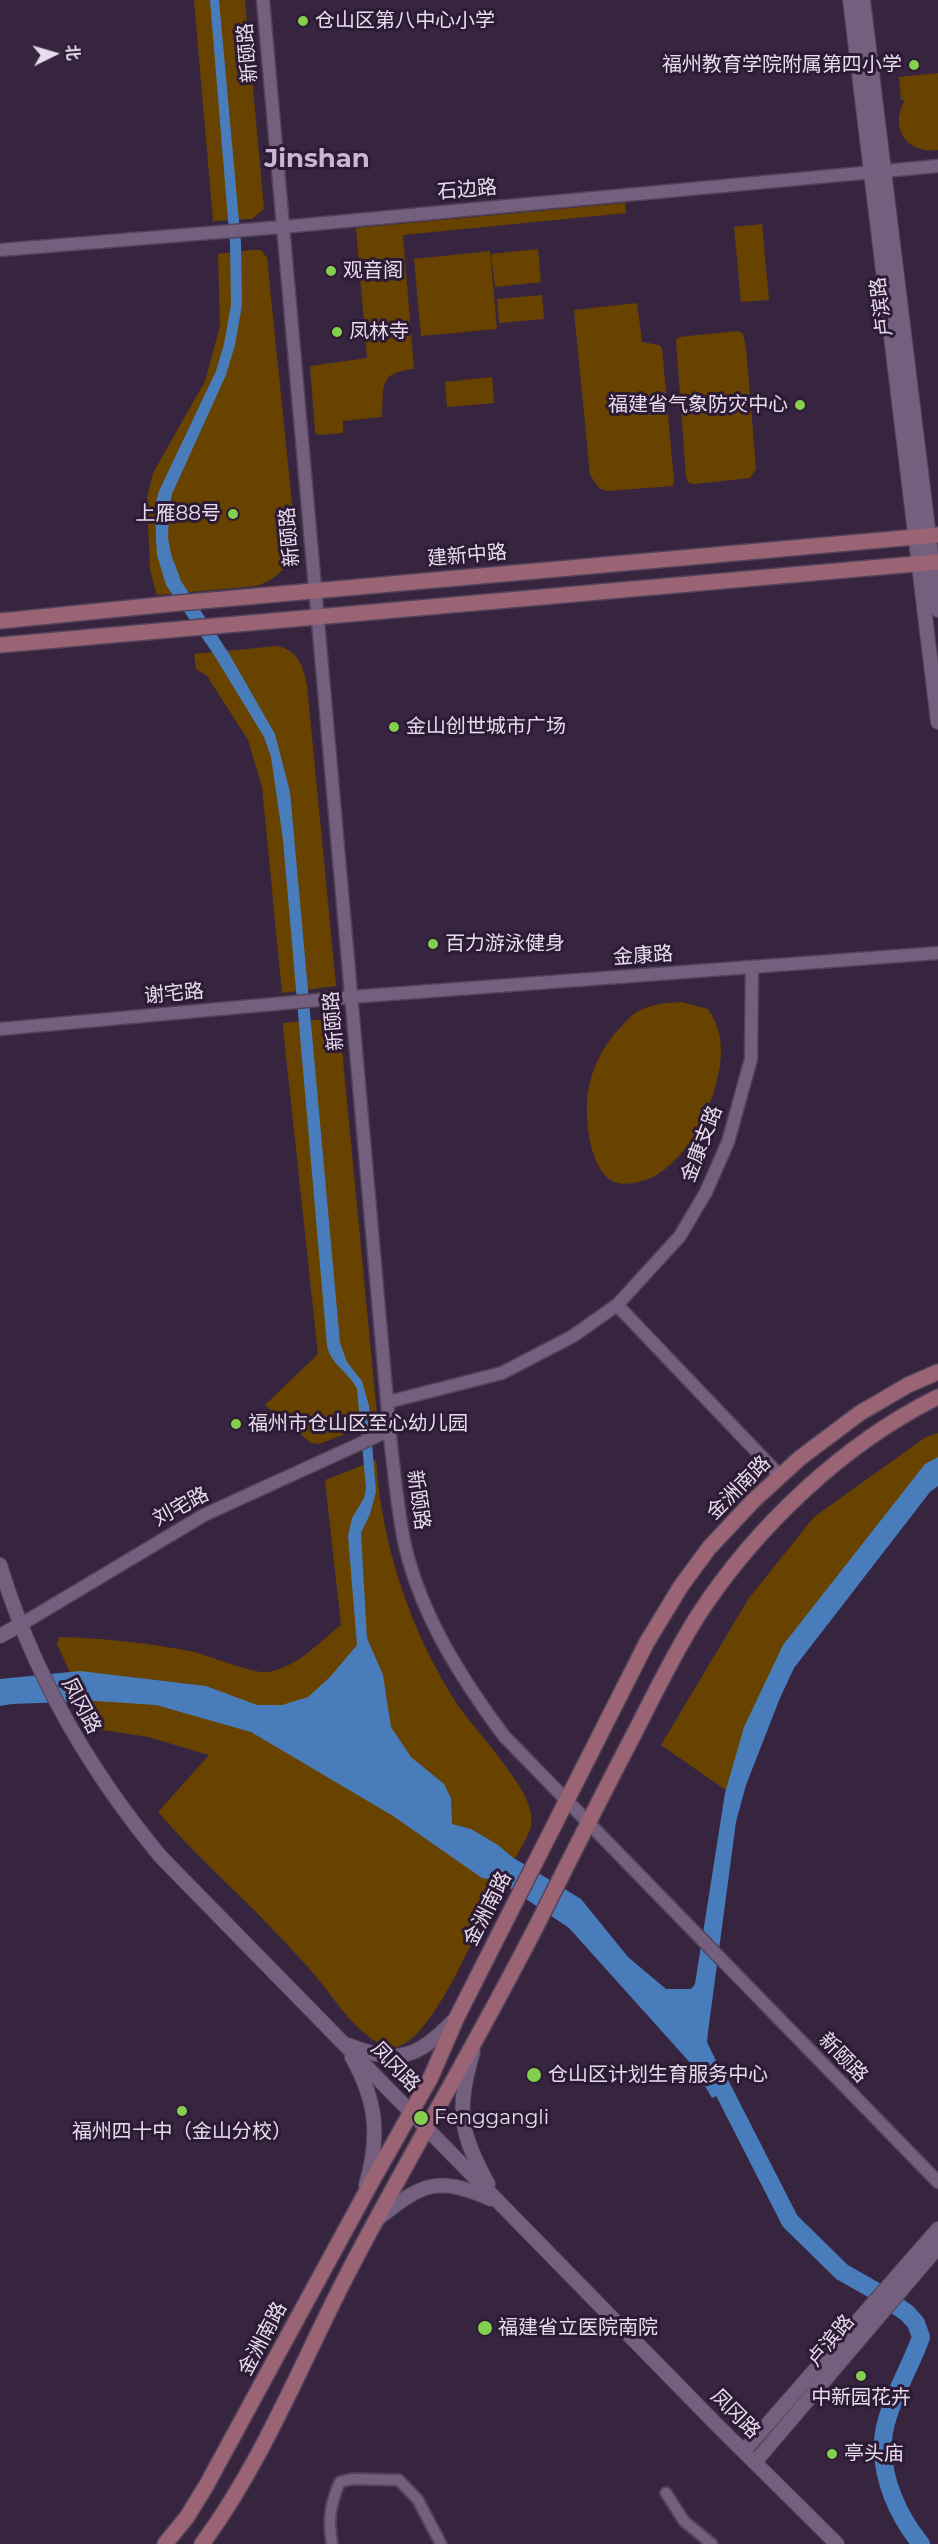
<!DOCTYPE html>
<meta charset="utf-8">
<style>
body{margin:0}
#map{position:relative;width:938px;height:2544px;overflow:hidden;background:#372540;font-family:Montserrat,"Noto Sans SC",sans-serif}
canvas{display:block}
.north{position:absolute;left:24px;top:24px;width:60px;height:60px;-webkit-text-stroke:4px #2d1b35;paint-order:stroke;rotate:85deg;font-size:16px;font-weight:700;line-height:24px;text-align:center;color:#e7dbec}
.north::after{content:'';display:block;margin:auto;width:21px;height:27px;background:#e7dbec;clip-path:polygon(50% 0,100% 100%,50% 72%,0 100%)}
</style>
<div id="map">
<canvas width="938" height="2544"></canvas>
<div class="north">北</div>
</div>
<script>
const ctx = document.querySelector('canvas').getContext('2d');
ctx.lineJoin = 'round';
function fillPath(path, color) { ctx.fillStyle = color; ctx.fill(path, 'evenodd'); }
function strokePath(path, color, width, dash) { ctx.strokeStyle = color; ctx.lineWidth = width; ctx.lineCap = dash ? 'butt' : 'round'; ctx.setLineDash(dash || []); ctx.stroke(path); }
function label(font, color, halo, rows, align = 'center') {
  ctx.font = font + ' Montserrat,"Noto Sans SC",sans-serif'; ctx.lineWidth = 6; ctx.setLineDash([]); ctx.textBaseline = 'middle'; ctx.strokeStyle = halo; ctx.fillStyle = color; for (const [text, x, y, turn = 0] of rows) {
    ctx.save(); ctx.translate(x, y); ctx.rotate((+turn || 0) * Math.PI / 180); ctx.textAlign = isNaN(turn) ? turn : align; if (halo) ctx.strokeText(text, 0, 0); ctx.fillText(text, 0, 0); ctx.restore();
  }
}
fillPath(new Path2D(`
 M194,0H245L264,209L252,219L213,221Z
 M938,73V150C906,154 889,128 905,100H901L899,77Z
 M625,203L626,213L403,235L414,369C377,372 384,388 382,417L343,421V433L318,435L315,432L310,366L367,358L356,228Z
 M762,224L769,300L741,302L734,227Z
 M538,249L541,282L495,287L491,254Z
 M251,250H261L267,258L295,533C291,563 286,574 257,586L157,595L150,570L147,497L153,473L205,381L220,326L218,254Z
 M490,251L497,329L421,336L414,259Z
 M542,295L544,319L499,323L497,299Z
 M637,303L642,342L659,345L662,348L674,481L673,486L607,491L599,488L590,475L574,310Z
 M738,331L743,334L746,347L756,469L750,478L695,484L689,483L686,477L676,340L679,337Z
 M492,377L494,403L447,407L445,382Z
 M277,646C298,650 303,666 307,685L336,986L282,993L262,787L248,740L207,676L196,669L194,654Z
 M681,1002L708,1009C730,1041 720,1075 708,1109C699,1134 678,1162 655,1176C643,1182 620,1189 608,1178C587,1160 583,1107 590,1082C595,1062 606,1042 621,1027C626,1022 631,1015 637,1012C651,1004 665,1003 681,1002Z
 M339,1018L377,1415L374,1423L319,1444L311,1443L265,1405L318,1354L283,1028V1023Z
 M938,1433V1460L834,1588L727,1791L661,1745L749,1598L814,1517L926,1437Z
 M376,1460C382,1547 411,1634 459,1707C477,1732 525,1783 530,1810C532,1816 532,1825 530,1830C523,1847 511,1863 502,1879C491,1899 482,1921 472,1942C460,1967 425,2042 396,2047C386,2048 376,2042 369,2037C350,2022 336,2002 322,1984C311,1969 297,1956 285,1942C244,1898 198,1858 158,1812L209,1755L148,1737L96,1729L57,1644L59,1637C102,1638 147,1643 190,1651C209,1655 254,1675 269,1672C299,1666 319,1642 341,1625L325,1480Z`), '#684300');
fillPath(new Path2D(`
 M210,0H219L241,243L242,305L235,345L226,375L172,494L169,507L168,538L171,554L181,581L228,652L275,734L290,792L340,1343L347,1362L362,1381L369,1406L376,1492L370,1514L361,1533L367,1638L383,1675L391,1727L411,1757L444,1784L451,1798L452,1824L471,1829L498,1845L512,1857L581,1899L628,1957L666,1989H691L695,1984L725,1793L744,1727L783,1645L925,1464L938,1457V1486L930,1492L794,1668L780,1698L746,1785L736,1822L708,2032L707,2042L730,2090L712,2098L693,2066L569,1928L498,1880L482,1878L393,1816L251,1732L156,1705L96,1701L12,1704L0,1706V1679L80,1671L206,1686L257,1705H282L308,1697L330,1677L357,1645L348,1536L352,1518L364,1498L366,1488L357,1389C349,1372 331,1365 327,1346L283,840L271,757L264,737L214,655L166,585L157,555L156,540L155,505L159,491L216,371L224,344L231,305L230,244Z`), '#487cba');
strokePath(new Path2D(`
 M714,2072L790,2221L842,2272L872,2289L907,2313L916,2323L921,2337C910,2369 885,2408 883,2441C881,2478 898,2516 921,2544`), '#487cba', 18);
const minor = new Path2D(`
 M666,2493L684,2521L712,2544
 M332,2544C328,2521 330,2504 340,2482L352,2479L399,2480L418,2500L441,2544`);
const tertiary = new Path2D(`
 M263,0L391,1446C395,1479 398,1513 405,1546C422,1617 461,1678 504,1736L938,2182
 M0,250L282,227L938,166
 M0,1029L351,997L938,953
 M617,1305L780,1476
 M388,1402L502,1373L573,1336L617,1305L680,1236L706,1192L728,1142L751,1059L752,968
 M20,1625L204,1515L390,1430`);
const secondary = new Path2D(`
 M850,0L938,722
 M863,0L938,610
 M0,1565C33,1674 88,1769 161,1857L716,2424L837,2544
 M0,1636L20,1625
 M348,2045C397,2065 418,2058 453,2021
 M473,2052C456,2109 459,2132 488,2184
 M352,2057C377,2102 380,2136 366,2185
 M376,2220C421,2185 435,2174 491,2199
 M744,2451L938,2229
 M755,2462L938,2247`);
const primary = new Path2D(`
 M0,621L179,603L938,535
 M0,645L938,562
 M165,2544L187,2517L206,2486L371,2183L431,2077L457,2017L647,1642L681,1586L709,1548L753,1501L800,1458L860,1413L908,1385L938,1372
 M202,2544C264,2460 302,2361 350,2269C413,2148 484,2031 545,1909C574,1851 603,1793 633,1736C654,1695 674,1653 699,1614C756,1527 844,1443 938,1397`);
strokePath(minor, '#524359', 14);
strokePath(tertiary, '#524359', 15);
strokePath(secondary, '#524359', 16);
strokePath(primary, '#524359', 18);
strokePath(minor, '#74607e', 10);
strokePath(tertiary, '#74607e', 12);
strokePath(secondary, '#74607e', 14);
strokePath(primary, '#9a6475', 15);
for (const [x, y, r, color] of [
 [303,21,6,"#84cf4d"],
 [914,65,6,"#84cf4d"],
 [331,271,6,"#84cf4d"],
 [337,332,6,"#84cf4d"],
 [800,405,6,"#84cf4d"],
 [233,514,6,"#84cf4d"],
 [394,727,6,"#84cf4d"],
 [433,944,6,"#84cf4d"],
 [236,1424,6,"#84cf4d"],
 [534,2075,8,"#84cf4d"],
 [182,2111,6,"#84cf4d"],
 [421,2118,8,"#84cf4d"],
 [485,2328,8,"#84cf4d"],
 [861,2376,6,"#84cf4d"],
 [832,2454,6,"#84cf4d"]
]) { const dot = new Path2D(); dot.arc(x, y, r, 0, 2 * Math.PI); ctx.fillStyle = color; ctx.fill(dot); strokePath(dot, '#2d1b35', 2); }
label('20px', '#e7dbec', '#2d1b35', [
 ["仓山区第八中心小学",315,21],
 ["福州教育学院附属第四小学",902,65,"right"],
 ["观音阁",343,271],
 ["凤林寺",349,332],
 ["福建省气象防灾中心",788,405,"right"],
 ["上雁88号",221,514,"right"],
 ["金山创世城市广场",406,727],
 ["百力游泳健身",445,944],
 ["福州市仓山区至心幼儿园",248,1424],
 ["仓山区计划生育服务中心",548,2075],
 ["Fenggangli",434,2118],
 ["福州四十中（金山分校）",182,2132,"center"],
 ["福建省立医院南院",498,2328],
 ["中新园花卉",861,2398,"center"],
 ["亭头庙",844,2454]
], 'left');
label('20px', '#e7dbec', '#2d1b35', [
 ["新颐路",248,53,-95],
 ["石边路",467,190,-5],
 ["卢滨路",882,307,-97],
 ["新颐路",290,537,-95],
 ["建新中路",467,556,-5],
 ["金康路",643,956,-4],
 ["谢宅路",174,994,-5],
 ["新颐路",334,1021,-95],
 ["金康支路",702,1144,-69],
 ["金洲南路",739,1488,-45],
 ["新颐路",418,1500,82],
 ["刘宅路",181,1507,-28],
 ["凤冈路",81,1706,62],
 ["金洲南路",488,1909,-63],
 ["新颐路",843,2058,46],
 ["凤冈路",395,2067,46],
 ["金洲南路",263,2339,-62],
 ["卢滨路",831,2341,-50],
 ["凤冈路",735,2414,45]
]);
label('bold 26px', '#cbb5d6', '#2d1b35', [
 ["Jinshan",317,159]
]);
</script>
